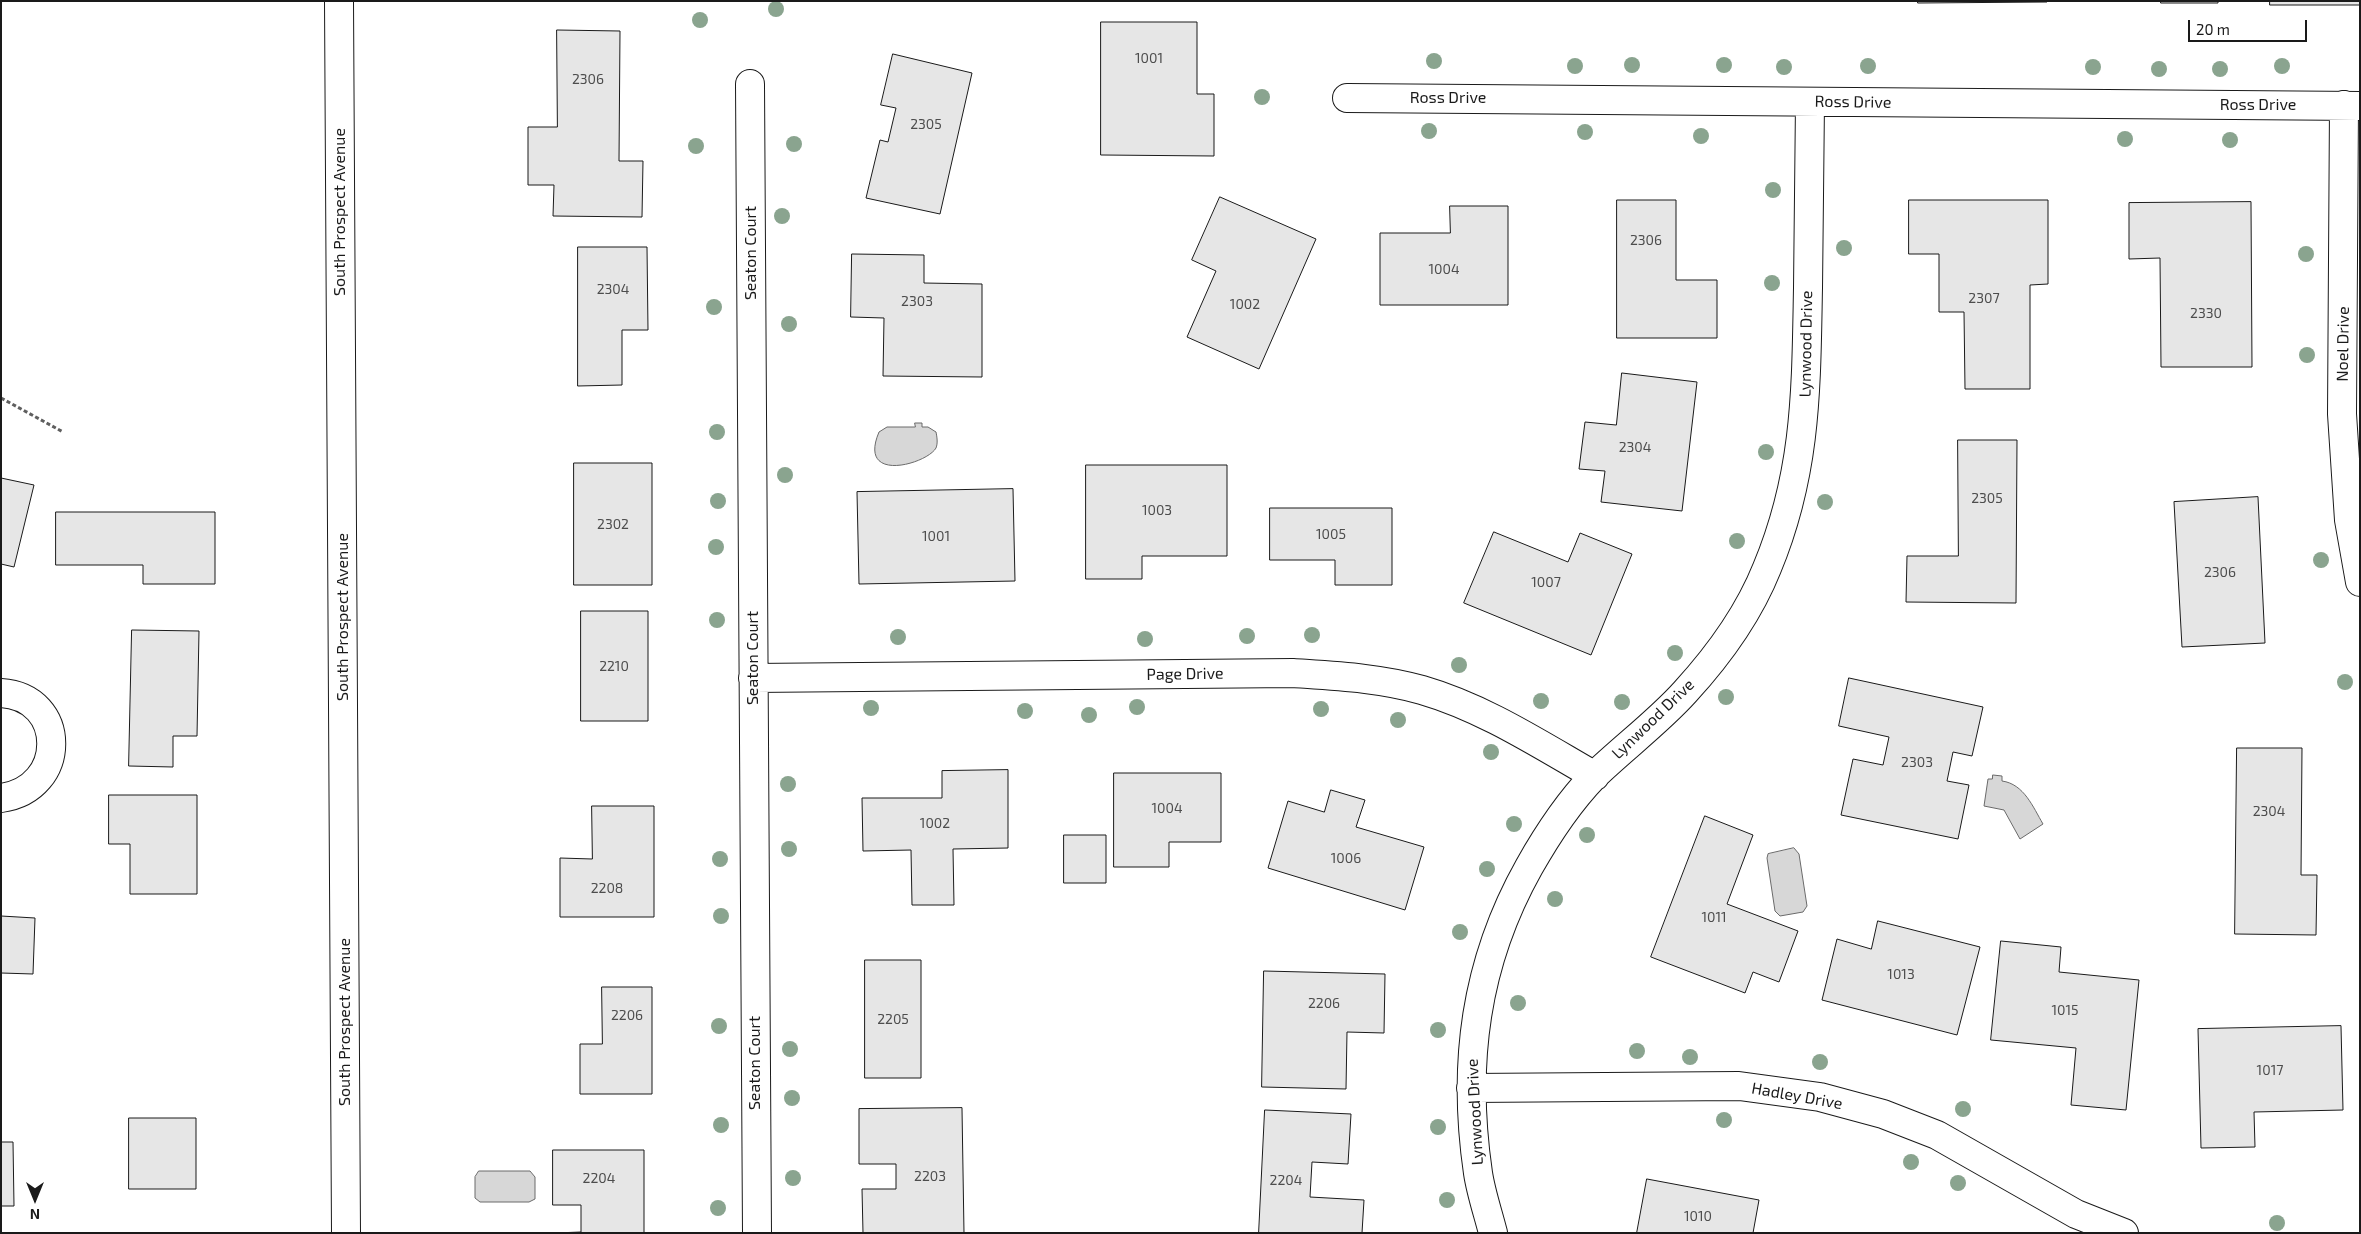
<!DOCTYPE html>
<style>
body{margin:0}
#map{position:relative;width:2361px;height:1234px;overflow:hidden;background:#fff;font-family:"Exo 2",sans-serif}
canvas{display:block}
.frame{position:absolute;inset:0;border:2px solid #1a1a1a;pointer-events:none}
.north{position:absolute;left:10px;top:1174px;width:50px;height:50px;-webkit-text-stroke:4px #fff;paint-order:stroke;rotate:180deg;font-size:14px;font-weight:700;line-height:20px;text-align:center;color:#1a1a1a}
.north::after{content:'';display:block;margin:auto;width:18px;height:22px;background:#1a1a1a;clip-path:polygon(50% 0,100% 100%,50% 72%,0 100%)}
.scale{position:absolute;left:2188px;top:20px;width:119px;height:22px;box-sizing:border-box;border:2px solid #1a1a1a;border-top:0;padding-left:6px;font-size:15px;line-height:18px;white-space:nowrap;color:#1a1a1a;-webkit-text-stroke:4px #fff;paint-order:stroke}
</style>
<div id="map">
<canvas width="2361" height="1234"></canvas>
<div class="frame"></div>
<div class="north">N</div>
<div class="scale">20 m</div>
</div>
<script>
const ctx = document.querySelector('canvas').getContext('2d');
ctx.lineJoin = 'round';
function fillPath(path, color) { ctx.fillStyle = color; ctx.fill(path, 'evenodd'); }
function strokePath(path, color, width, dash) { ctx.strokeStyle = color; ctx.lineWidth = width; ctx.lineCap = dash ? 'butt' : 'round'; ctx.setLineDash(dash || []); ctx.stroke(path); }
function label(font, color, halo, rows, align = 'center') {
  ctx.font = font + ' "Exo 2",sans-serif'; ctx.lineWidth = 4; ctx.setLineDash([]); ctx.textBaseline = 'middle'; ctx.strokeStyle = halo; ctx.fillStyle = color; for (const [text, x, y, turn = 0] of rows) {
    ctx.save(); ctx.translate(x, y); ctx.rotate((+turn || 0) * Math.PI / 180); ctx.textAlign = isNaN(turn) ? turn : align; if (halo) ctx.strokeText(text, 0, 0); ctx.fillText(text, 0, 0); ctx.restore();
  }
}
const water = new Path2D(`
 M915,423H922V427H928L936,432C937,437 938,443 936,448C927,464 857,484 879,432L887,427H915Z
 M1993,775L2002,776V781C2024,784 2033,807 2043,824L2020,839L2004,810L1984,806L1988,779H1992Z
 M1794,848L1799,854L1807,906L1803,912L1780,916L1775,911L1767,858L1768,854Z
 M479,1171H530L535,1177V1199L529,1202H480L475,1198V1177Z`);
fillPath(water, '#d7d7d7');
strokePath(water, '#6a6a6a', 1);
const building = new Path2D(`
 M1918,1H2047V2L1918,3Z
 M2161,1H2218V3H2161Z
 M2270,1H2360V5H2270Z
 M1101,22H1197V94H1214V156L1101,155Z
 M557,30L620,31L619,161H643L642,217L553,216L554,185H528V127H557Z
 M893,54L972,73L940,214L866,198L880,140L888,142L896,108L881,105Z
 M1220,197L1316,239L1259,369L1187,337L1216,271L1192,260Z
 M1617,200H1676V280H1717V338H1617Z
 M1909,200H2048V284L2030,285V389H1965L1964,312H1939V254H1909Z
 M2251,202L2252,367H2161L2160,258L2129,259V203Z
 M1450,206H1508V305H1380V233H1450Z
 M578,247H647L648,330H622V385L578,386Z
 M852,254L924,255V283L982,284V377L883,376L884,318L851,317Z
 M1622,373L1697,382L1682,511L1601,502L1605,471L1579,469L1585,422L1616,425Z
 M1958,440H2017L2016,603L1906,602L1907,556H1958Z
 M574,463H652V585H574Z
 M1086,465H1227V556H1142V579H1086Z
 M1,478L34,485L14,567L1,564Z
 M1013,489L1015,581L859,584L857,492Z
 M2258,497L2265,643L2182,647L2174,502Z
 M1270,508H1392V585H1335V560H1270Z
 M56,512H215V584H143V565H56Z
 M1494,532L1568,562L1580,533L1632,554L1591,655L1464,603Z
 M581,611H648V721H581Z
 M132,630L199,631L197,736H173V767L129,766Z
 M1849,678L1983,707L1972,756L1953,752L1947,781L1969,785L1958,839L1841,815L1853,759L1883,765L1889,737L1839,726Z
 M2237,748H2302L2301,875H2317L2316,935L2235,934Z
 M1008,770V848L953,849L954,905H912L911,850L863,851L862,798H942V771Z
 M1114,773H1221V842H1169V867H1114Z
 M1331,790L1365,800L1356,827L1424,847L1405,910L1268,868L1288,801L1324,812Z
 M109,795H197V894H130V844H109Z
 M592,806H654V917H560V858L592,859Z
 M1705,816L1753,835L1727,904L1798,931L1779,982L1753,972L1745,993L1651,957Z
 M1064,835H1106V883H1064Z
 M1,916L35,918L33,974L1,973Z
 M1878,921L1980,947L1957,1035L1822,1000L1837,939L1871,949Z
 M2001,941L2061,947L2059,972L2139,980L2126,1110L2071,1105L2076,1048L1991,1040Z
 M865,960H921V1078H865Z
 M1264,971L1385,974L1384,1033L1347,1032L1346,1089L1262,1087Z
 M602,987H652V1094H580V1044H602Z
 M2341,1026L2343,1110L2254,1112L2255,1147L2201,1148L2198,1029Z
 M962,1108L964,1233H863L862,1189H896V1164H859V1109Z
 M1265,1110L1351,1114L1348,1164L1312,1162L1310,1197L1364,1200L1362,1233H1259Z
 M129,1118H196V1189H129Z
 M1,1142H13L14,1206H1Z
 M553,1150H644V1233H555L581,1232V1205H553Z
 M1647,1179L1759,1200L1753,1233H1637Z`);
fillPath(building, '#e6e6e6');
strokePath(building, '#1a1a1a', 1);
const street = new Path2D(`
 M750,84L757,1233
 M1347,98L2360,106
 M2344,105L2342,414L2349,520L2360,582
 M753,678L1293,673C1336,676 1380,678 1422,690C1484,708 1539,744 1595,776
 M1,693C68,697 68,789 1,798
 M1471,1088L1739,1086L1820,1097L1883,1114L1937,1135L2076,1214L2124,1233
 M1493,1233C1488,1213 1481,1193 1478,1173C1462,1064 1475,963 1529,867C1547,835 1568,803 1594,776C1624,747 1658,722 1685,692C1718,656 1749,613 1767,568C1807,472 1806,389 1808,288C1809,226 1809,164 1810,102`);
const secondary = new Path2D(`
 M339,1L346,1233`);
strokePath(street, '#1a1a1a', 30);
strokePath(secondary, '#1a1a1a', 30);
strokePath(new Path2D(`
 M1,398L63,432`), '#5f5f5f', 3, [4, 2.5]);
strokePath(street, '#fff', 28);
strokePath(secondary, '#fff', 28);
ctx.fillStyle = '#8aa48f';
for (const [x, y] of [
 [776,9],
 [700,20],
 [1434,61],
 [1632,65],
 [1724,65],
 [1575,66],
 [1868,66],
 [2282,66],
 [1784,67],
 [2093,67],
 [2159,69],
 [2220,69],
 [1262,97],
 [1429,131],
 [1585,132],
 [1701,136],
 [2125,139],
 [2230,140],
 [794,144],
 [696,146],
 [1773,190],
 [782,216],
 [1844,248],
 [2306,254],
 [1772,283],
 [714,307],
 [789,324],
 [2307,355],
 [717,432],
 [1766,452],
 [785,475],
 [718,501],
 [1825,502],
 [1737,541],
 [716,547],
 [2321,560],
 [717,620],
 [1312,635],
 [1247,636],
 [898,637],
 [1145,639],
 [1675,653],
 [1459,665],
 [2345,682],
 [1726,697],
 [1541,701],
 [1622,702],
 [1137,707],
 [871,708],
 [1321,709],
 [1025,711],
 [1089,715],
 [1398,720],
 [1491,752],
 [788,784],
 [1514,824],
 [1587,835],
 [789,849],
 [720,859],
 [1487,869],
 [1555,899],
 [721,916],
 [1460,932],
 [1518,1003],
 [719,1026],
 [1438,1030],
 [790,1049],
 [1637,1051],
 [1690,1057],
 [1820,1062],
 [792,1098],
 [1963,1109],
 [1724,1120],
 [721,1125],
 [1438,1127],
 [1911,1162],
 [793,1178],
 [1958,1183],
 [1447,1200],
 [718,1208],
 [2277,1223]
]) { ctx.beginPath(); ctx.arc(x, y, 8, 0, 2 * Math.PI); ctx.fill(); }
label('14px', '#4d4d4d', null, [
 ["1001",1149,58],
 ["2306",588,79],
 ["2305",926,124],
 ["2306",1646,240],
 ["1004",1444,269],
 ["2304",613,289],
 ["2307",1984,298],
 ["2303",917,301],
 ["1002",1245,304],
 ["2330",2206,313],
 ["2304",1635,447],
 ["2305",1987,498],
 ["1003",1157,510],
 ["2302",613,524],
 ["1005",1331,534],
 ["1001",936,536],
 ["2306",2220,572],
 ["1007",1546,582],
 ["2210",614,666],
 ["2303",1917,762],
 ["1004",1167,808],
 ["2304",2269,811],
 ["1002",935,823],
 ["1006",1346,858],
 ["2208",607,888],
 ["1011",1714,917],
 ["1013",1901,974],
 ["2206",1324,1003],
 ["1015",2065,1010],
 ["2206",627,1015],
 ["2205",893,1019],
 ["1017",2270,1070],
 ["2203",930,1176],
 ["2204",599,1178],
 ["2204",1286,1180],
 ["1010",1698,1216]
]);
label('16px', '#1a1a1a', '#fff', [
 ["Ross Drive",1448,98],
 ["Ross Drive",1853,102,1],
 ["Ross Drive",2258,105],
 ["South Prospect Avenue",340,212,-90],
 ["Seaton Court",751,253,-90],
 ["Lynwood Drive",1806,344,-89],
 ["Noel Drive",2343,344,-89],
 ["South Prospect Avenue",343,617,-90],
 ["Seaton Court",753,658,-90],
 ["Page Drive",1185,674,-1],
 ["Lynwood Drive",1653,719,-44],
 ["South Prospect Avenue",345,1022,-90],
 ["Seaton Court",755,1063,-90],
 ["Hadley Drive",1797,1096,10],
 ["Lynwood Drive",1475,1112,-93]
]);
</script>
